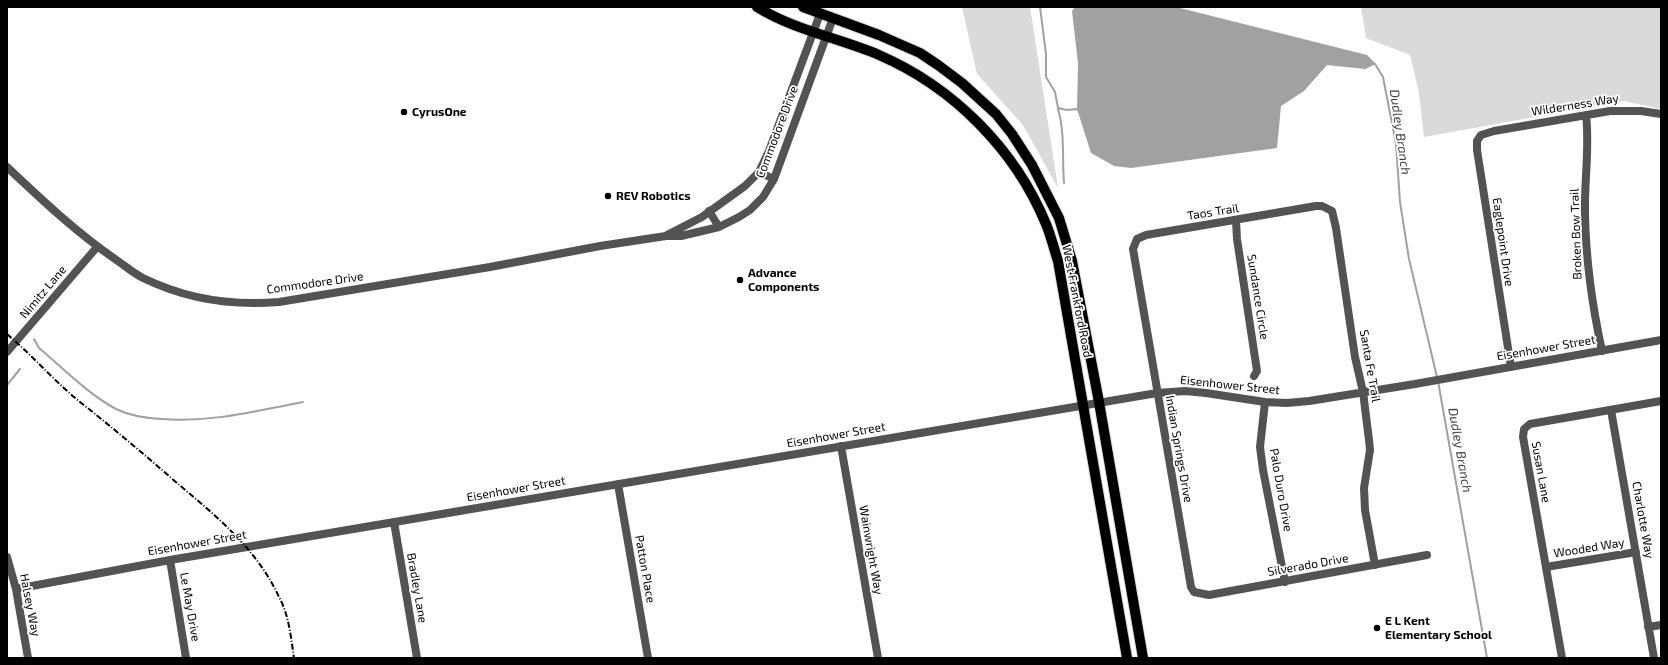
<!DOCTYPE html>
<style>
body{margin:0}
#map{position:relative;width:1668px;height:665px;overflow:hidden;background:#fff;font-family:"Exo 2",sans-serif}
canvas{display:block}
.frame{position:absolute;inset:0;border:8px solid #000;pointer-events:none}
</style>
<div id="map">
<canvas width="1668" height="665"></canvas>
<div class="frame"></div>
</div>
<script>
const ctx = document.querySelector('canvas').getContext('2d');
ctx.lineJoin = 'round';
function fillPath(path, color) { ctx.fillStyle = color; ctx.fill(path, 'evenodd'); }
function strokePath(path, color, width, dash) { ctx.strokeStyle = color; ctx.lineWidth = width; ctx.lineCap = dash ? 'butt' : 'round'; ctx.setLineDash(dash || []); ctx.stroke(path); }
function label(font, color, halo, rows, align = 'center') {
  ctx.font = font + ' "Exo 2",sans-serif'; ctx.lineWidth = 3.5; ctx.setLineDash([]); ctx.textBaseline = 'middle'; ctx.strokeStyle = halo; ctx.fillStyle = color; for (const [text, x, y, turn = 0] of rows) {
    ctx.save(); ctx.translate(x, y); ctx.rotate((+turn || 0) * Math.PI / 180); ctx.textAlign = isNaN(turn) ? turn : align; if (halo) ctx.strokeText(text, 0, 0); ctx.fillText(text, 0, 0); ctx.restore();
  }
}
fillPath(new Path2D(`
 M962,7H1030L1058,188L1023,125L977,74Z
 M1361,7H1661V109L1624,101L1424,137L1419,93L1410,55L1366,38Z`), '#dadada');
fillPath(new Path2D(`
 M1075,7H1176L1367,55L1376,64L1365,69L1327,65L1304,91L1281,106L1277,148L1131,168L1114,166L1091,153L1077,109L1078,63L1072,11Z`), '#a1a1a1');
strokePath(new Path2D(`
 M1040,7L1046,54V77L1055,92L1058,108L1067,110L1077,109L1079,111
 M1375,64L1383,77L1396,144L1400,202L1409,259L1437,377
 M1058,109C1065,133 1062,158 1064,183
 M34,339L39,348C64,369 88,394 116,409C130,416 145,418 161,419C210,423 255,411 303,402
 M1438,381L1487,658
 M7,385L20,369`), '#a1a1a1', 2);
const major = new Path2D(`
 M757,7C794,30 839,38 879,55C953,87 1015,149 1046,224C1051,236 1054,249 1058,261L1127,658
 M803,7L879,35L920,53L938,65L962,83L996,114L1012,134L1032,165L1059,218L1072,261L1099,402L1143,658`);
strokePath(major, '#dbdbdb', 12);
strokePath(new Path2D(`
 M1586,115C1590,148 1584,181 1585,215C1586,262 1592,305 1602,351
 M7,167C42,200 76,232 115,259C124,265 133,273 143,278C186,299 232,306 279,302L490,267L600,246L666,236H681L719,227L739,217L750,210L763,197L774,179L833,18
 M759,172L774,179
 M709,211L719,227
 M1236,221L1237,239L1257,371L1254,376
 M667,235L702,217L745,186L759,172L769,151L820,14
 M7,352L97,247
 M1511,367L1477,150V141L1481,135L1494,131L1610,111H1641L1661,114
 M1265,402L1260,447L1263,470L1285,582
 M1611,410L1654,658
 M841,446L878,658
 M618,484L648,658
 M394,522L417,658
 M7,557L16,589L28,658
 M170,560L186,658
 M1375,565L1365,510L1364,488L1370,450L1369,440L1363,392L1355,357L1336,228L1332,211L1322,206H1316L1146,235L1137,239L1133,249L1191,587L1194,592L1209,595L1427,555
 M1546,567L1636,552
 M16,589L170,560L1157,393L1185,391L1206,393L1265,402L1287,403L1309,401L1415,384L1661,340
 M1648,627L1661,625
 M1562,658L1523,437L1524,429L1530,424L1661,401`), '#535353', 8);
strokePath(major, '#000', 10);
strokePath(new Path2D(`
 M7,334C32,355 54,381 80,402C113,428 145,455 177,483C216,516 257,549 279,597C289,615 291,638 294,658`), '#000', 2, [6, 2, 1, 2]);
for (const [x, y, r, color] of [
 [404,112,4,"#000"],
 [608,196,4,"#000"],
 [740,280,4,"#000"],
 [1377,628,4,"#000"]
]) { const dot = new Path2D(); dot.arc(x, y, r, 0, 2 * Math.PI); ctx.fillStyle = color; ctx.fill(dot); strokePath(dot, '#fff', 1.5); }
label('12px', '#000', '#fff', [
 ["Wilderness Way",1575,105,-9],
 ["Commodore Drive",777,132,-69],
 ["Taos Trail",1213,212,-9],
 ["Broken Bow Trail",1576,234,-92],
 ["Eaglepoint Drive",1503,242,82],
 ["Commodore Drive",315,283,-8],
 ["Nimitz Lane",43,292,-50],
 ["Sundance Circle",1258,297,81],
 ["West Frankford Road",1077,301,79],
 ["Eisenhower Street",1546,348,-10],
 ["Santa Fe Trail",1370,366,80],
 ["Eisenhower Street",1230,385,6],
 ["Eisenhower Street",836,435,-10],
 ["Indian Springs Drive",1179,449,80],
 ["Susan Lane",1541,472,80],
 ["Eisenhower Street",516,489,-10],
 ["Palo Duro Drive",1281,490,80],
 ["Charlotte Way",1643,520,80],
 ["Eisenhower Street",197,543,-10],
 ["Wooded Way",1589,548,-9],
 ["Wainwright Way",871,550,80],
 ["Silverado Drive",1308,565,-10],
 ["Patton Place",645,569,80],
 ["Bradley Lane",417,588,80],
 ["Halsey Way",30,605,79],
 ["Le May Drive",190,607,80]
]);
label('bold 12px', '#000', '#fff', [
 ["CyrusOne",412,112],
 ["REV Robotics",616,196],
 ["Advance",748,273],
 ["Components",748,287],
 ["E L Kent",1385,621],
 ["Elementary School",1385,635]
], 'left');
label('italic 13px', '#424242', '#fff', [
 ["Dudley Branch",1400,132,82],
 ["Dudley Branch",1460,450,80]
]);
</script>
